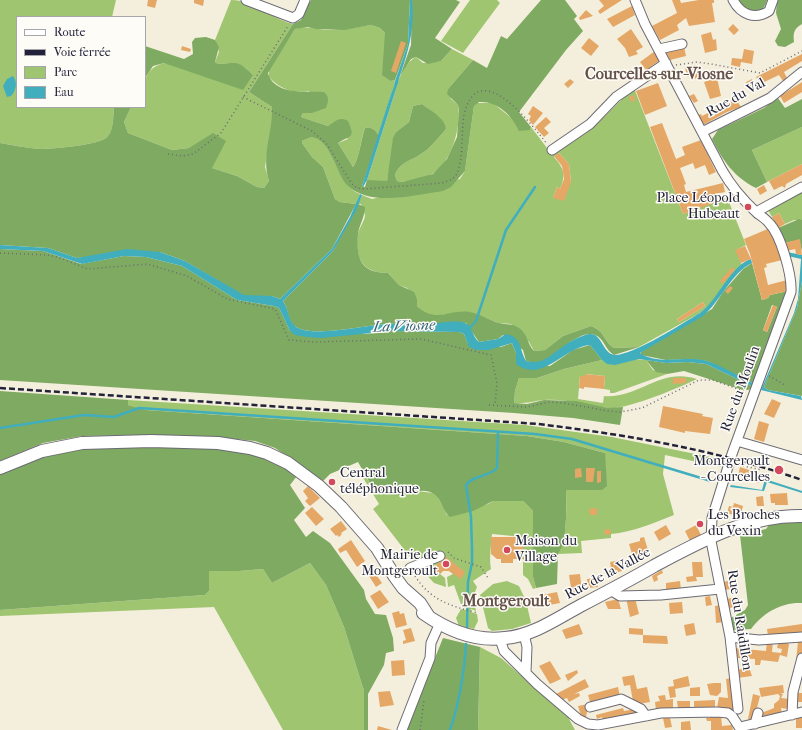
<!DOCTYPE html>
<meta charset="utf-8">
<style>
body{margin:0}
#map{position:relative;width:802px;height:730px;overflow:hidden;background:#f4efdc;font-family:"IM FELL French Canon",serif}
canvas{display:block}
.legend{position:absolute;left:16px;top:16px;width:130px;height:92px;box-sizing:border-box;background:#fdfcf7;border:1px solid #a5a5ac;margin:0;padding:5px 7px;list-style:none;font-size:12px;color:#22223b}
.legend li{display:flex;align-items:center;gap:8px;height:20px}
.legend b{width:20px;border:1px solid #a5a5ac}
</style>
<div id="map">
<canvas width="802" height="730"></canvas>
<ul class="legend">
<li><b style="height:5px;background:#fff"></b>Route</li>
<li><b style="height:5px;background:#22223b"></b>Voie ferrée</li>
<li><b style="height:11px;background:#9fc570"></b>Parc</li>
<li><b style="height:11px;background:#40aebd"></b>Eau</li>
</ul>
</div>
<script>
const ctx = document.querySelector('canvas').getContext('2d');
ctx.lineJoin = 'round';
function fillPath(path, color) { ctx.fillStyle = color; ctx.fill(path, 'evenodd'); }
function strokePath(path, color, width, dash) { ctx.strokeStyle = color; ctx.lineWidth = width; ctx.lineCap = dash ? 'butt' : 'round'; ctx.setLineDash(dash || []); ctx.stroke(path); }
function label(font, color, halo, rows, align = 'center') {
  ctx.font = font + ' "IM FELL French Canon",serif'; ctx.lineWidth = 3; ctx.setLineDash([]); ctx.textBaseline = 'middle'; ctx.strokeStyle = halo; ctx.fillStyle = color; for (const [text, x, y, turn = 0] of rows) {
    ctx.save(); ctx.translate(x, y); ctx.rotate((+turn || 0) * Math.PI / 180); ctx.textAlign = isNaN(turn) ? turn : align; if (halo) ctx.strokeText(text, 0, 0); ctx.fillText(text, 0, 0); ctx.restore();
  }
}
fillPath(new Path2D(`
 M0,0H116L112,17H17V107H114C113,116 114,130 107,137C101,145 52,149 40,149C27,148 13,145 0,143Z
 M231,0C254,0 272,19 293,24L249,92L272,107L273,116L265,167L269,181L264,188L257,187L237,176L212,168L189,148L172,150L128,133L124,122L131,107H145C145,86 140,70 164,63L253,75C238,61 238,63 218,64L215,62L219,52L215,40Z
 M470,0H497L500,3L463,53L441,41Z
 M371,25L380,28L385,33V45L391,81L395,80L394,84L396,85C401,75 406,62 416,57L423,63L441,61L452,49L473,60L448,89L451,99L458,105C462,125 451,165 432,174C423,179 411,180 402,182L397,181L395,175C400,162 411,161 421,154C431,148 439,137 446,129L440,118L422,104L413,106L409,122L396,132L387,181H369L367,180L395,92L392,91L379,136C375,129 372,127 365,128C360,140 360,158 353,167L338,143L348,139L333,124L328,126L301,117L303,113H312L309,91C293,94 280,89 269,77V70L295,29C307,25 318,30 330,30C344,30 357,27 371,25Z
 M634,88L683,214L727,197L746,245L736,250L742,265C729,279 715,302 700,313L639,347L614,348C604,342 605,331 591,326L563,336L545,350L534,351L529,342L511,324L499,323L469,312L432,316L424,313L417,306V299L407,288L399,285L388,273C362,273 355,258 358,234C359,228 364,222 365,216C365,212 362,207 361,204H358L362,195L372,199L460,179L465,171L474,106L476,103H493L515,121L530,130L531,127L547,148L554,153C569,144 584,136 598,123C610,112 621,99 634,88ZM559,153L569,164L571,182L553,198L557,187L560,189C566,175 564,168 554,157ZM703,302L705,306L679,322L677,319Z
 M802,127V164L767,182L752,150Z
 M306,138C309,138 313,137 316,138C334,143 336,185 360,194L356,204L340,202L335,199L323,167L312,157L302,143V141Z
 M802,191V220H794L785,224L779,213L772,217L768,210Z
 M634,359L646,360L653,370L667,374L614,393H610V390L604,389L605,376L586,374L585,376H580L578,399L603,403L604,396C639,399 660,367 697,379C678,388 627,410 608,408C586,406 566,398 544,400C533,401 526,404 514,403L515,391L519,378H537L564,369L602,360C611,367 623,363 634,359Z
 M128,400L525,425L612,437L725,460L721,467L665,455L663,474L674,515C654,523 633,532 611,534V538L581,541L582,553L558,554C568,534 566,512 566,489L602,490L605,453L564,442L527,436L146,410L128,405Z
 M365,475L375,492L400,495L417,491L433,493L438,497L447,515L488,504L493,501H523L533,511V577L536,588L533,589L528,579L523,575V537L492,534C491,546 489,558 491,569L473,581L477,587L473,597L476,611L471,609V612L477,614L478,621L474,629L459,626L456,618L461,609L466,610V608L462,607L454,585L448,587L447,577L453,574L449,571H443L440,574L445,578L446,587L434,583L425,573L423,574L373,509L379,504L362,476Z
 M310,563L326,585L344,627L364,691V730H283L214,607L0,616V610L205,595L209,591V571H239L263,569L272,583Z
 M507,581L519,586L526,601L531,623L512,629L492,631L488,628L480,595L493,584Z
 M480,647L501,658L568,717L575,730H478Z`), '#9fc570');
fillPath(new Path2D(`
 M311,0H410L408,44L395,80L391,81L382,75L385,33L380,28L371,25L344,30L315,29L308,27L295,29L268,73C274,96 308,91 324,92C330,97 328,102 326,108L312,113H303L301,117L328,126C336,122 338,116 348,121C356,139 350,135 338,143L353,167C359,160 361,139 365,128C372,127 375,129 379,136L362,186L365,187L367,180L387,181L393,138L396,132L409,122L413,106L422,104C431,111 445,118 446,129C439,137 431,148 421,154C411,161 400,162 395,175L397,181L402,182L433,174L447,159L457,137L459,110L458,105L447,94L448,89L473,60L487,68L501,36L507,39L541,0H565L577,16L574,19L583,31L566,50L519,112L531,127L530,130L519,131C512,115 497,101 479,102L474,106L465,171L451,187L443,191C414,195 371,207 348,186C335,175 328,124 302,141V143L312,157L323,167L335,199L340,202L356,204L332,249L280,299L272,296H244L185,261L160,252L77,258L48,248L0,245V143C13,145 27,148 40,149C52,149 101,145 107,137C114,130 113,116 114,107H131L124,122L128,133L172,150L189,148L213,133L226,141L212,168L237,176L257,187L264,188L269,181C261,155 273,133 272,107L249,92L293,24L301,20Z
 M412,0H456L460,2L435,38L452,49L441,61L428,64L416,57L411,59L400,76L411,45Z
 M736,0H767C766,8 757,15 748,11C744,9 739,3 736,0Z
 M777,0H802V24C794,29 793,32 794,42L785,47L778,46L775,41L781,29L776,13Z
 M206,37L215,40L219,47L215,62L218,64C239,63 237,60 253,75L243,90L164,63L153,66L145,78V46L184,59L193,54L192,42L195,38Z
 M778,98L785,108L802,99V127L752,150L767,182L756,188C734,177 723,161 712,139L718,130L764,108Z
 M358,204L365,207C365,217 359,225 358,234C356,259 361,273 388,273L399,285L414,292L417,299V306C436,324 449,309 470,312C480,314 489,320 499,323C506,325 513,323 519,328C528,334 527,344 534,351L545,350L563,336L591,326C605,331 604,342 614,348L639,347L614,355C605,350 604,338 595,335C581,329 558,353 547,360C540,364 533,363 526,361L523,350L503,335L498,339L479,342L466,323C450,321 435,325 420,325C409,325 398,323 387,324C365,325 314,338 296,327C287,322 289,309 283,301L333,251Z
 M799,219L802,220V251L799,240L784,243L778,228Z
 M0,249L43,251L81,264L124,256L146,257L182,266L237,300L274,306L279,308L290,331L366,334L392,331L459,332L464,334L468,344L501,347L512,343L516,353V364L550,366L573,350L590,345L602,360L564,369L537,378H519L515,391L514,403L527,404L544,400L576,401L608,408L623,407L620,425L573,418L514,413L0,380Z
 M752,263L762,300L768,298L770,295L788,291L755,384L707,361L691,359L666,360L641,355V352L712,309L723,292L743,269ZM772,305L777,307L767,332L763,330Z
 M802,281V396L768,390L764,387L797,308Z
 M646,360L666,363L688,362L706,364L754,387L748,390H743L684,371L667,374L656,372Z
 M0,391L128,400V405L146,410L527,436L564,442L605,453L607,486L602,490H566V519L564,543L558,554L557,584L536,588L533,577V511L523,501H493L473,511L450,517C442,511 442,499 434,494C424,487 411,493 400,495C391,496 384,494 375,492L358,462L330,474L323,481L275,448L255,441L217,437L159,435L82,436L43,443L0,461Z
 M155,446L219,448L266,457L297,476L290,485L305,508L294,520L306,537L313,531L330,543L364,590L366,599L375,614L386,615L393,638L394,651L386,653L384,665L368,694V730H364V691L344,627L326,585L310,563L272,583L263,569L239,571H209V591L205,595L0,610V475L35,458L88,447Z
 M802,521V603C781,602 763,613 751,629L731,630L729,619L745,610L748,605L740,535L766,529L769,525Z
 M443,638L480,647L478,730H406Z`), '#7faa62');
fillPath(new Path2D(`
 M410,0H412C415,34 407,54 397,85L394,84L408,44Z
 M13,76C18,82 16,91 11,96L7,97L3,86L7,79Z
 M392,91L395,92L367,180L363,187L362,186Z
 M360,194L362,195L356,211L333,251L283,301C289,309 288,322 296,327C314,338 365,325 387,324C399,323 411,326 423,325C433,324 456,319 465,323C473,326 472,337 479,342L498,339L506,334C522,337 519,349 526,361C542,365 548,357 561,348C567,343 577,338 585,335C603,329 601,354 615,355C634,355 683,323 700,313C718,300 730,266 751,259L752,263C732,272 720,302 703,316L640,353C659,366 686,355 707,361C723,366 739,377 755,384L754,387L706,364L688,362L666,363L639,359L615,365L607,364L602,360L590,345C564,347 542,384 516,364V353L512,343L489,350H476L469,347L464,334L459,332L392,331L321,338L307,337L295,335L290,331L279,308L274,306L237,300L182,266L146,257L124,256L82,264L43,251L0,249V245L48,248L77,258L127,249L160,252L185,261L244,295L272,296L280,299L332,249L350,217Z
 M787,252L802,255V281L797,308L764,387L768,390L801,396L802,400L761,390L794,313L798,299L801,259L788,256Z
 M765,479L802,491V493L767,482L764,491L730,487L731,485L762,490Z`), '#40aebd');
strokePath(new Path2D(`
 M393,93L397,82
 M468,330L476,321L506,230L535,187
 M0,428L84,415L114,417L139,408L535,434L572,439L711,481
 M467,627L468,582L472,563V549L471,517L466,485C473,475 489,477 497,468L498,432
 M450,730C460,701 464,674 466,644`), '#40aebd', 2.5);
fillPath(new Path2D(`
 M148,0H157L155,8L147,6Z
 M194,0H204L203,6L194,3Z
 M599,0H622L600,14L598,11L604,6Z
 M672,0H680L681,3L699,0H714V3H712L715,22L689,26L686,18L677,25L679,30L660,40L652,26L677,13Z
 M632,6L635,15L613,27L607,19Z
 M586,10L593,16L580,20L579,18Z
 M733,24L739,30L734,35L728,29Z
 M631,29L643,47L636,51L638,54L629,57L625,48L617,39Z
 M711,32L713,40L716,39L717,50L705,53L701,35Z
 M589,38L599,46L591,56L581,48Z
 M401,41L406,43L396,73L391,71Z
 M182,46L191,49L190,52L181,50Z
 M684,47L686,56L670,60L666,52Z
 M744,49L754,51L752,64L741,62L740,67L731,65L732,58L742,59Z
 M655,51L660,59L659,61L646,70L640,62Z
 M802,54V61L784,72L787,78L783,81L779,75L760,84L756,77Z
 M695,65L696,66H699L701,74L697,75L698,78L690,79V76L687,77L685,67Z
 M717,78L721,96L710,99L704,82Z
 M570,79L574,82L568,88L564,84Z
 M752,79L755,85L748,88L746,82Z
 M802,82V92L784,103L780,96Z
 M658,83L667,106L645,115L636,91Z
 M694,94L698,101L694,103L689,96Z
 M634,95L635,100L631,102L629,97Z
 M736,99L741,107L727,112L705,124H703L698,115L701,114L702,116Z
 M533,106L543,113L533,125L529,120L531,116L528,114Z
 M546,117L551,122L544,128L549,133L544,137L535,127Z
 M662,123L676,159L685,155L682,147L701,140L716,172L709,175L705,165L695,169L693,163L680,168L686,184L684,185L686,192L723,183L725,192L715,194L717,202L683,214L650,127Z
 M559,153L569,164L571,182L564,201L553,198L557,187L560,189L564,179L562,166L554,156Z
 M802,164V175L786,184L785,188L782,186L774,190L769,181Z
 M764,185L767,191L760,195L757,189Z
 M779,213L785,224L778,228L772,217Z
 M770,228L782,260L766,264L767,267L764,268L768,285L787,280L788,291L770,295L768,298L762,300L750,254L744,239Z
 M800,239L802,255L796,254L795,249L787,251L784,243Z
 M745,246L751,259L741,263L735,250Z
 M732,267L735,270L722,284L720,281Z
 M730,286L733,288L728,294L725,291Z
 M703,302L705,306L679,322L677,319Z
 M773,305L777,307L767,332L763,330Z
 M585,374L605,376L604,389L584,387V389L579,388L580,376H585Z
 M673,378H686V383L673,384Z
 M772,399L781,403L774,418L764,414Z
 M663,406L703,414L702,416L713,418L710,434L685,431V433L659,427Z
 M759,421L769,424L764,442L754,439Z
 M714,460L722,462L721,465L713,463Z
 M740,467L761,474L759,483L738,476Z
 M581,468L582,477L575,478V469Z
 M586,468H595L593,482H586Z
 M597,471H601V482L597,483Z
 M329 482a3 3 0 1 1 6 0a3 3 0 1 1-6 0Z
 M308,486L320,498L310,506L305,501L308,498L303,491Z
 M787,493L788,505H775V503H771L770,494Z
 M763,496L764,506H757L756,497Z
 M734,503L743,506L740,517L727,513L729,506L733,507Z
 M312,507L324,519L316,526L305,513Z
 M597,508V515H590L589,509Z
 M341,521L347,529L341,533L342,534L339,537L337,535L336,536L330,529Z
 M666,525L671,534L659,541L654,532Z
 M696,525L701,535L690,541L685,531Z
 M610,529L611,534L605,535L604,530Z
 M491,537H523V559H513V563H501V559H497L491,554Z
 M644,537L648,550L633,557L629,544L640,541V538Z
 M351,540L365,561L357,567L346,550L340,553L338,549Z
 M446,557L465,572L461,579L449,571H443L438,575L432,568Z
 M620,560L622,571L612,574L610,562Z
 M692,562H702L703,577H696L697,581L687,582L686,577L693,576Z
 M662,570L663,573L657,576L658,580L654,582L652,576Z
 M375,573L382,583L376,587L369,576Z
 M580,574L582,592L572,594L569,575Z
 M722,575H723L724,582L728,581V586L730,585L731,589L724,590Z
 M596,578L598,587L588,588L587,579Z
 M680,581L681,590L666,591V583Z
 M380,590L389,602L378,609L370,596Z
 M557,592L560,603L544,606L542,595Z
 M710,596L712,605L706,606L705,597Z
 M739,597L740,607L727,608L725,599Z
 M626,598H635L639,614L630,617Z
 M618,599L621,609H608L605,602Z
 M682,602L683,613L670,614L669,603Z
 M721,605L724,622L716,623L715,606Z
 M399,611L400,614L404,613L407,625L396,628L392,613Z
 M694,623L696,634L686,636L684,625Z
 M579,624L583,634L566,639L562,630Z
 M802,624V633L768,636L767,629Z
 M411,628L415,641L403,644V641L406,640L403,630Z
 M629,628L643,629V635L629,634Z
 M643,635L667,636L668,644L643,643Z
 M779,640L789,644L787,657L780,655L778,662L761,660L760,665H755V659L738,658V660H735L734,648L766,651L767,641H773L772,652L781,653L782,649L777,648Z
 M798,642H802V653L797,662L796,661Z
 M404,660L405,675L392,676L391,661Z
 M550,661L561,679L550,684L539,666Z
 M749,667L752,676L737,678V670Z
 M577,670L578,673L568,681L565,675Z
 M634,675L637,689L647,687L650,702L639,704L633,701L630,685L624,686L622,677Z
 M688,676L690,686L675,689L676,697L670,698L668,687L674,686L673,680Z
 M732,678L735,710L717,708L719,697L728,698L726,679Z
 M585,679L589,687L574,694L579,693L580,696L569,702L567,698L562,700L556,694Z
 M714,683H721V692L717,696L710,695L707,684Z
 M783,685L784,693H780L783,694L781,698L790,699L788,709L781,708L782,714L759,721V714L774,708V704L779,700L780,696L778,694L761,697L759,688Z
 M618,687L620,697L591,705L588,695Z
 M700,687V696H690V688Z
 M390,691L394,705L380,707L378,692Z
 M796,693H802V702H795Z
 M753,694L760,696L754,720L748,719Z
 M665,695L666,700L673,699V708L656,710L655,702L660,701L658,696Z
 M715,700V708L694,709V701Z
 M677,701H690V709H678Z
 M588,704L586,718L581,716L578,706Z
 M623,708L624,711L636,709L637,713L603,721L602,717L597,719L596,715Z
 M710,715H721L722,726L732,725L733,730H711V721H707L706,718H710Z
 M802,717V728H796V718Z
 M663,718H670L672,727L665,728Z
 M690,721L691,730H681V722Z
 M378,726L392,730H377Z`), '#e4a766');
const minor = new Path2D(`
 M246,0L293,18L299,14L305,0
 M635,0L645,24L722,170C731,186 744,201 757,213C761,216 766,219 769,223C781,235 792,275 791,292L732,454L712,518L711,541L730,637L738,709
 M733,0C741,15 755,20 769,11L773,0
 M659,49L682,44
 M702,132L770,98L802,72
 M552,150L590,124L616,97L666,63
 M756,212L802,187
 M737,441L802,460
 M410,568L440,556
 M610,590L620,596L661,595L720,589
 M524,634L527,647L526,672
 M730,637L759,640L802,637
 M500,639L504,651L537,684L578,719L588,724L598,725L661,713L717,712L728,713L732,716L741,730
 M590,707L621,699L641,709L646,716
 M792,715L793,692L802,658
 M755,724L758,713
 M740,727L802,712
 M402,730L430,658L431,643L439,625`);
const major = new Path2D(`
 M0,468L42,451L82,443L151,441L218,443L250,448L267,453L288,463L319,486L341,507L377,548L395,577L403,588L420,603L429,617
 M423,613C447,630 474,642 505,638C532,636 556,619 580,606C605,593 630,580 654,566C701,541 747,515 802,516`);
strokePath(minor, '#6c6a73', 11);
strokePath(major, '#6c6a73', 14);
strokePath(new Path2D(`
 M676,65L697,62L711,64L760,73L802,51
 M243,97L312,131L326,143L352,184L357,188L364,189L442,183C447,181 453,180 456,175C464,162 461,130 464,115C478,55 530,122 547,144
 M168,154L182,156L193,154L221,133L288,26
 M0,253L47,255L58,257L88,269L147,264L187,276L227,299L275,309L289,340L313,342L421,339L491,355L497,383L495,405
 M769,376L785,385
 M489,405L527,407L549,402L564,403L608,411L620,412L642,408L699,380H713L746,392
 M739,465L762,470
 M448,552L454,558L481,567L488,578
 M415,576C431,601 451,606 478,613
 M420,730L424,700`), '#6c6a73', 1.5, [1, 3]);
strokePath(minor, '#fff', 9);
strokePath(major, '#fff', 12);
strokePath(new Path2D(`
 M0,388L538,424C628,435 717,450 802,480`), '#22223b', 2.5, [6, 3]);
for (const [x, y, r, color] of [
 [748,207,4,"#d1495b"],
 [779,470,5,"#d1495b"],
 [332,482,4,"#d1495b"],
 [700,524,4,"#d1495b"],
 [507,550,4,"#d1495b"],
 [446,564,4,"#d1495b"]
]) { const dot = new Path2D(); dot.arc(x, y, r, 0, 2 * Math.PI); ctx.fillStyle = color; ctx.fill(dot); strokePath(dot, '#fdfcf7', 1.5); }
label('14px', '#22223b', '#fdfcf7', [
 ["Rue du Val",736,98,-29],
 ["Rue du Moulin",741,389,-70],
 ["Rue de la Vallée",608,574,-28],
 ["Rue du Raidillon",739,620,81]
]);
label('14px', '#22223b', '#fdfcf7', [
 ["Place Léopold",740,199],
 ["Hubeaut",740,215],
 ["Montgeroult",770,462],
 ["- Courcelles",770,478],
 ["Central",340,474,"left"],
 ["téléphonique",340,490,"left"],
 ["Les Broches",708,516,"left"],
 ["du Vexin",708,532,"left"],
 ["Maison du",515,542,"left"],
 ["Village",515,558,"left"],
 ["Mairie de",438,556],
 ["Montgeroult",438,572]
], 'right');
label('italic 15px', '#306176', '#fdfcf7', [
 ["La Viosne",404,327,-2]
]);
label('bold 16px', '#66514a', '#fdfcf7', [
 ["Courcelles-sur-Viosne",659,75],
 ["Montgeroult",506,602]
]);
</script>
